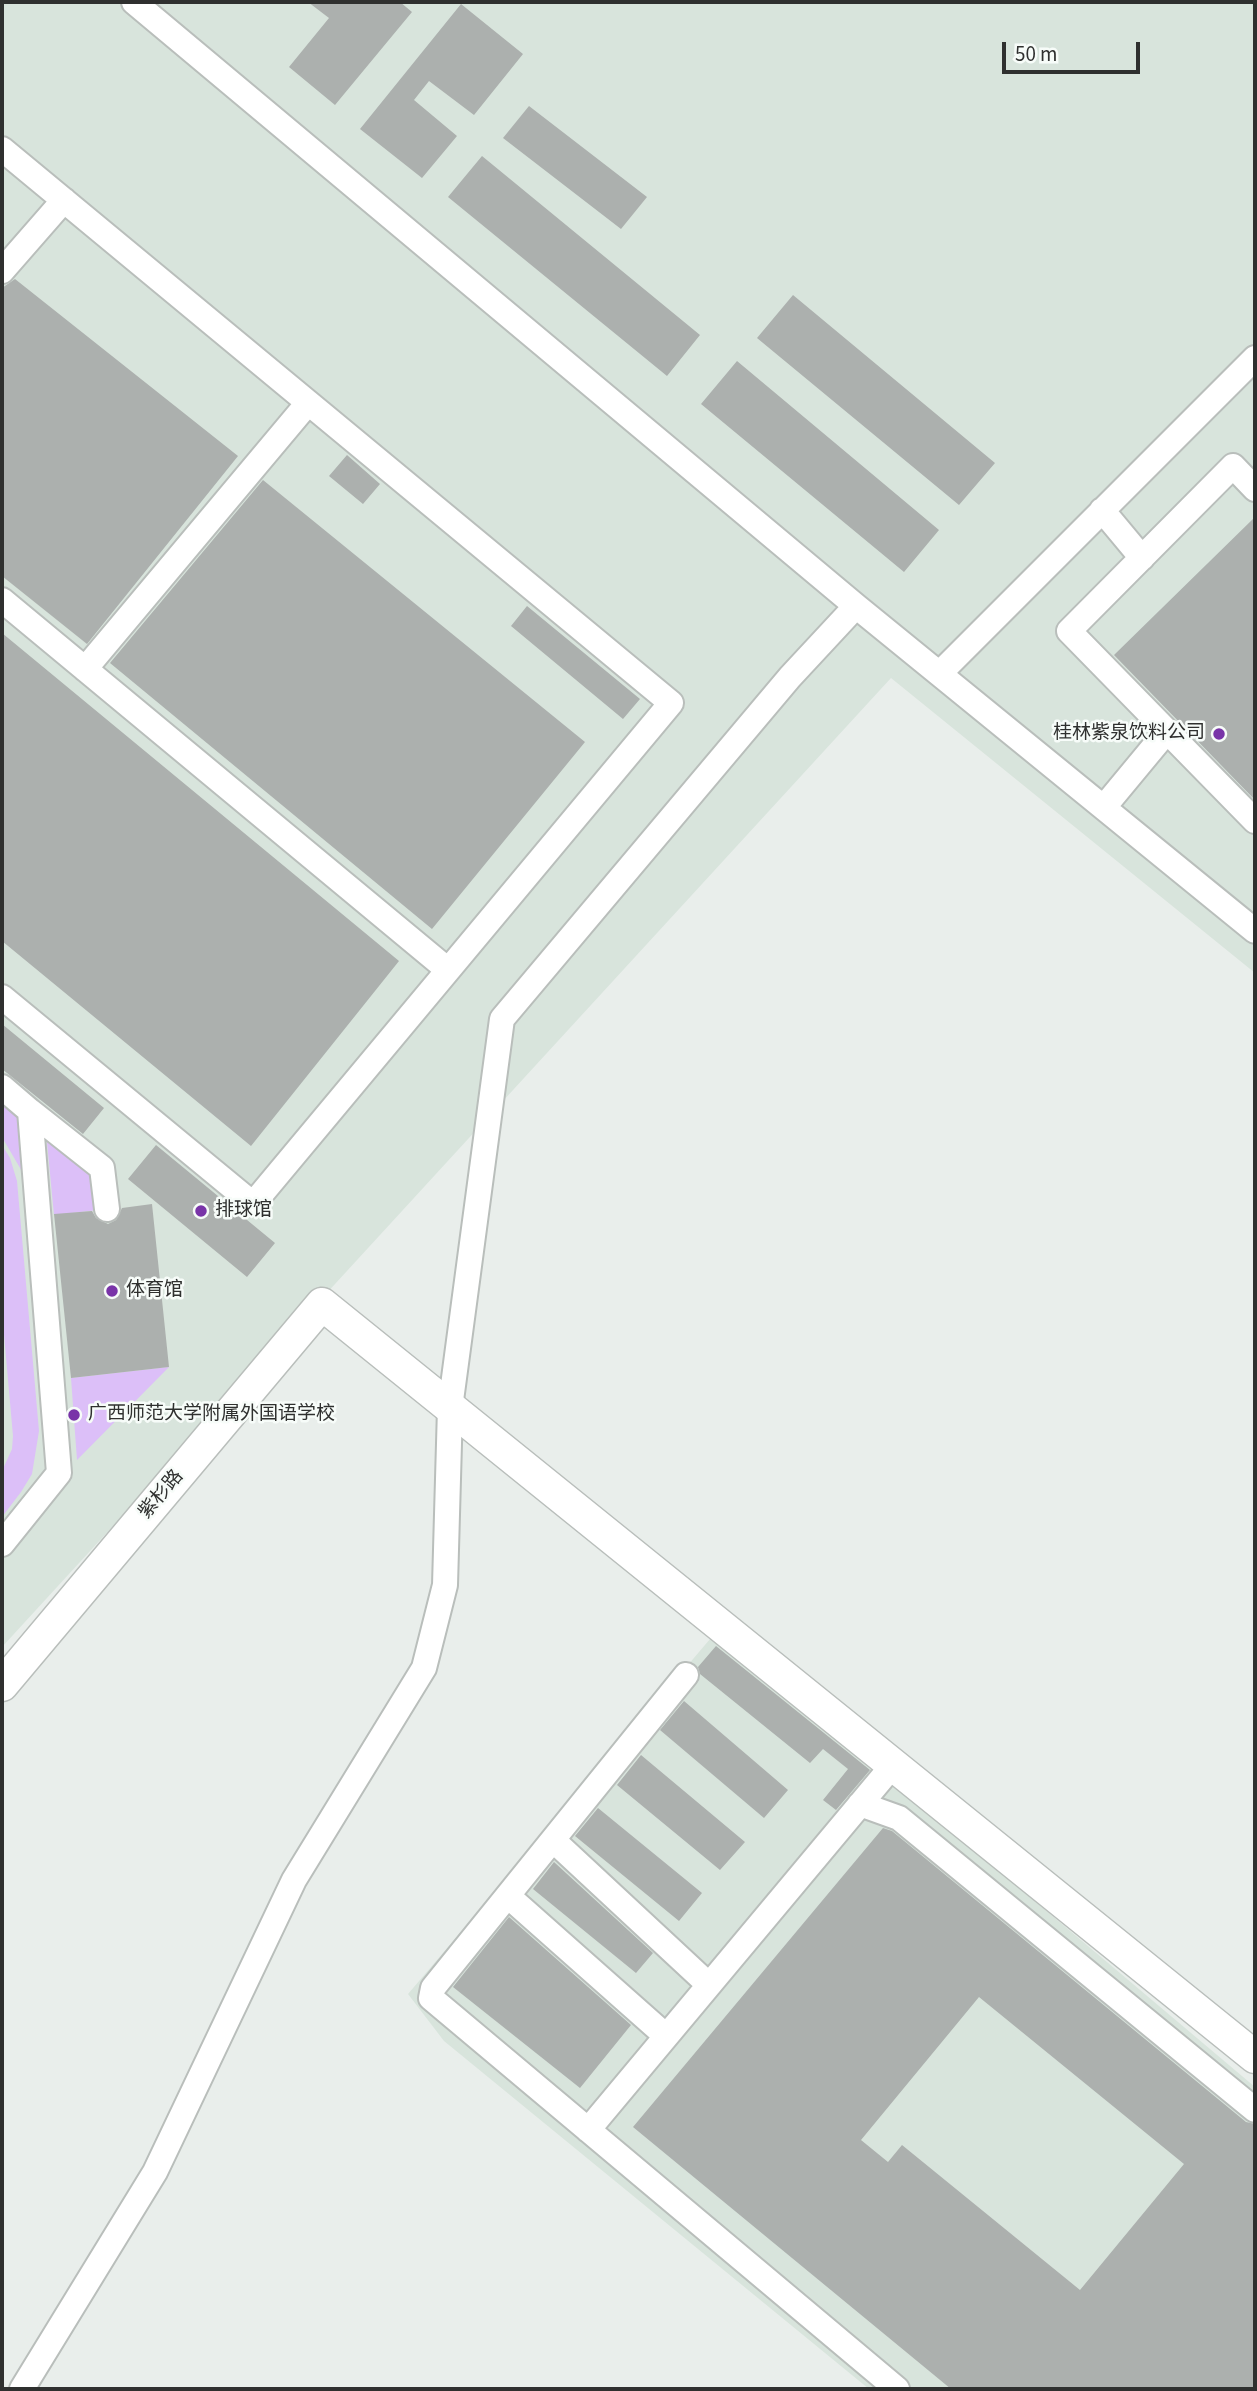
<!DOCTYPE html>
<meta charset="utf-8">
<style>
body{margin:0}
#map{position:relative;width:1257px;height:2391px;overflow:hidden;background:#e9eeeb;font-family:"Source Sans 3",sans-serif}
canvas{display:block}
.frame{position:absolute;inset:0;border:4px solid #2f302f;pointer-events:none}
.scale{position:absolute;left:1002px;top:42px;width:138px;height:32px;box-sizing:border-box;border:4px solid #2f302f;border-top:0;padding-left:9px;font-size:21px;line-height:24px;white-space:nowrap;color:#2f302f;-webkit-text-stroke:5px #f7fcf9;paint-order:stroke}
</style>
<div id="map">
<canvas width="1257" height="2391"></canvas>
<div class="frame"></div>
<div class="scale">50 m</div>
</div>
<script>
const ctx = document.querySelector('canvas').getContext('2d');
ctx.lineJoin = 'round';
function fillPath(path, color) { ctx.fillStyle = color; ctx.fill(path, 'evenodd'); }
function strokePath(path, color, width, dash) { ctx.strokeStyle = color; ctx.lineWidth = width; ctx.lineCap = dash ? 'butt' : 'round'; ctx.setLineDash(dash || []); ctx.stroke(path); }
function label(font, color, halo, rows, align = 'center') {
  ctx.font = font + ' "Source Sans 3","Noto Sans SC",sans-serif'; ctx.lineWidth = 5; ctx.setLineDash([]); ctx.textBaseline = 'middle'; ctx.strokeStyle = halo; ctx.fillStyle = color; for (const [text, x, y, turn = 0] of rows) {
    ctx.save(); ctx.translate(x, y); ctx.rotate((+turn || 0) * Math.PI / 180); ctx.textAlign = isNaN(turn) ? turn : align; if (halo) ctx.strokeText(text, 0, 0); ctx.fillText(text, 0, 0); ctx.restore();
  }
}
fillPath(new Path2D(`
 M2,2H1255V973L891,678L2,1647Z
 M716,1632L1255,2087V2389H869L444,2041L408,1994Z`), '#d8e4dc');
fillPath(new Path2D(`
 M2,1103L21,1120L27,1180L2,1137Z
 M46,1132L94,1169L98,1210L54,1215Z
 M2,1145L10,1158L17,1181L39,1431L32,1474L21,1492L2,1517V1471L12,1449L13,1436L2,1312Z
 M169,1367L77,1460L71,1378Z`), '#dcbff8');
fillPath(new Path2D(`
 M308,2H400L412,12L335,105L289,67L329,18Z
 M461,4L523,54L474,115L429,81L414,100L457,136L422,178L360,129Z
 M529,106L647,197L621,229L503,138Z
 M482,156L700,335L667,376L448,197Z
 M15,279L238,456L87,644L2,576V288Z
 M793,295L995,463L959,505L757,338Z
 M737,361L939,530L904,572L701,404Z
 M347,455L380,484L363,504L329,476Z
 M263,480L585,742L432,929L110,663Z
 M1255,517V800L1114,655Z
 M527,606L640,699L623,719L511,626Z
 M2,633L399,961L251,1146L2,941Z
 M2,1024L104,1108L83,1134L2,1069Z
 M156,1145L275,1243L247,1277L128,1179Z
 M152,1204L169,1367L71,1378L54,1214L92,1211L96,1218L108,1224L116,1220L122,1208Z
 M716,1646L870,1770L836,1810L823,1800L848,1769L823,1749L810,1763L700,1674L698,1667Z
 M684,1701L788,1790L764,1818L660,1730Z
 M641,1755L745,1842L720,1870L617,1785Z
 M598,1808L702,1893L679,1921L575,1836Z
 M883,1828L892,1831L1246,2122L1255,2124V2389H951L633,2127ZM979,1997L1184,2164L1080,2290L902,2145L888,2162L861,2140Z
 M554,1862L653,1953L636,1973L533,1889Z
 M509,1917L631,2025L580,2088L453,1987Z`), '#acb0ae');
const minor = new Path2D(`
 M134,2L856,606L1255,931
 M2,149L671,703L253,1204L2,997
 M2,271L64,200
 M1255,489L1233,466L1069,631L1255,821
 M1102,510L1142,558
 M2,600L448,970
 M85,669L308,403
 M940,673L1255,358
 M1104,807L1167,731
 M2,1087L30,1111L59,1473L2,1544
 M30,1111L102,1168L107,1209
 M686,1675L433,1988L431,1998L897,2389
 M860,1804L899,1818L1255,2110
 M553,1840L709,1985
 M508,1896L666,2036
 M588,2130L893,1765
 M22,2389L155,2172L294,1880L424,1668L445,1585L450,1408L502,1019L790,677L856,606`);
const major = new Path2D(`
 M2,1685L322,1304L1255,2057`);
strokePath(minor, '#b9bebb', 28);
strokePath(major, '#b9bebb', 35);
strokePath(minor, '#fff', 24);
strokePath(major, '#fff', 32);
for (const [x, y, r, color] of [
 [1219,734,7,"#7934a8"],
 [201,1211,7,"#7934a8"],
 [112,1291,7,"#7934a8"],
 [74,1415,7,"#7934a8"]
]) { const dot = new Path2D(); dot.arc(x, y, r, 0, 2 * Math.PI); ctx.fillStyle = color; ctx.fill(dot); strokePath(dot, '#f7fcf9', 2.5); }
label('19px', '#2f302f', '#f7fcf9', [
 ["桂林紫泉饮料公司",1205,734,"right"],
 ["排球馆",215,1211],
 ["体育馆",126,1291],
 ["广西师范大学附属外国语学校",88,1415]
], 'left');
label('19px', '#2f302f', '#f7fcf9', [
 ["紫杉路",162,1495,-50]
]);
</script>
